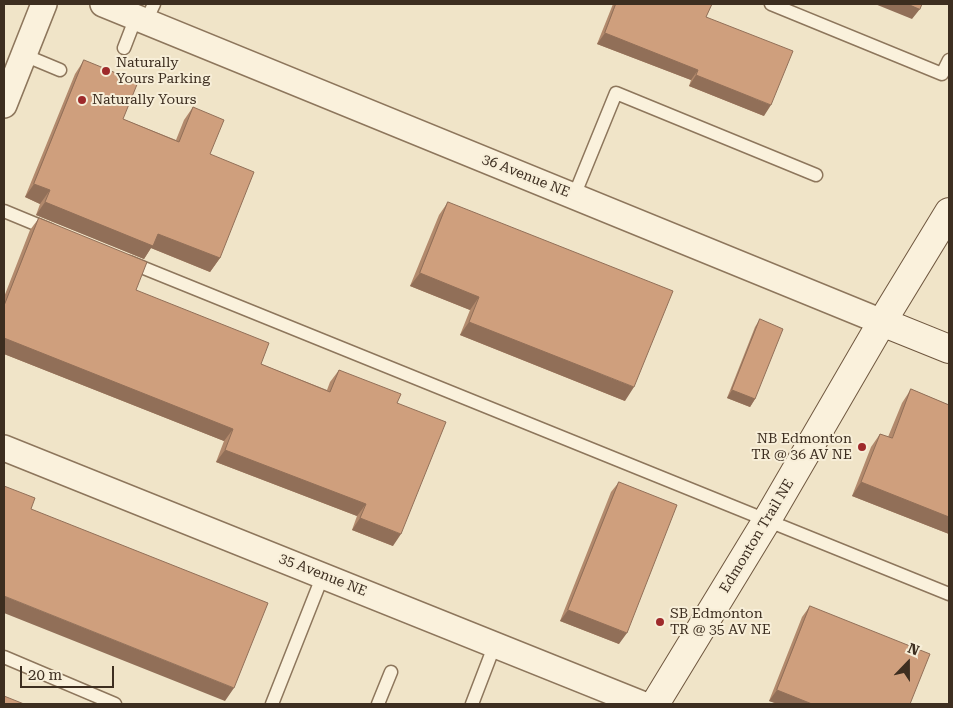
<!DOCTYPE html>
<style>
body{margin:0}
#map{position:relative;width:953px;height:708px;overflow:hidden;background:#f0e4c8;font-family:"Roboto Serif",serif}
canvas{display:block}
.frame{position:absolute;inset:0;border:5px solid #3d2e20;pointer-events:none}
.north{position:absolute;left:883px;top:638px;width:50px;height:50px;-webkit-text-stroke:4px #f7eed8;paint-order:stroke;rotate:22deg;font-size:14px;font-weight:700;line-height:20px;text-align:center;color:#3d2e20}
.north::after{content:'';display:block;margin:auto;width:18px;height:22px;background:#3d2e20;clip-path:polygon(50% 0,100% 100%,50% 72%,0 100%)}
.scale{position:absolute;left:20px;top:666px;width:94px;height:22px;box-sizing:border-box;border:2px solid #3d2e20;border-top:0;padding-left:6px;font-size:15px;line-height:18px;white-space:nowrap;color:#3d2e20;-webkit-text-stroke:4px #f7eed8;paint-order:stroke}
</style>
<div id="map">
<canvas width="953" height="708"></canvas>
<div class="frame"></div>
<div class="north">N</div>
<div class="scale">20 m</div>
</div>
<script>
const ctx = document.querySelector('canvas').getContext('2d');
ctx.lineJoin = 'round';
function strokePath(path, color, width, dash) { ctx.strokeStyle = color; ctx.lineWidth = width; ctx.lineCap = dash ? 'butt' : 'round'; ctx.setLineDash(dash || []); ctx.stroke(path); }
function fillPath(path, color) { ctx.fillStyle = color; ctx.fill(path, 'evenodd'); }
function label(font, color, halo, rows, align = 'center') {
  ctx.font = font + ' "Roboto Serif",serif'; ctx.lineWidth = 4; ctx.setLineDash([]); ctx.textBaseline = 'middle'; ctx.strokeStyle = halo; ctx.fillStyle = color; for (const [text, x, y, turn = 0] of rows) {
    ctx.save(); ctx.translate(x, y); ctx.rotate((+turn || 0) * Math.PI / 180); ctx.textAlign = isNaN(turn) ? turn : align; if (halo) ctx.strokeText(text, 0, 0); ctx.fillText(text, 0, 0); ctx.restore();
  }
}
const lane = new Path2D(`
 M771,4L942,74L949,60
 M146,21L154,4
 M124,48L136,17
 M24,55L60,70
 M574,196L616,93L816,175
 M4,211L50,230
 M129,262L949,594
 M4,657L115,704
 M272,704L323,575
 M378,704L391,672
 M472,704L495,644`);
const street = new Path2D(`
 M103,4L882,322
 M4,105L44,4
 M4,448L642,704`);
const secondary = new Path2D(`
 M882,322L949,349
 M655,704L767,520L882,322L949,212`);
strokePath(lane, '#8d765c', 15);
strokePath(street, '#8d765c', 28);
strokePath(secondary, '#6f573f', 30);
strokePath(lane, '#faf1dc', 12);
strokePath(street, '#faf1dc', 25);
strokePath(secondary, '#faf1dc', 28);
fillPath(new Path2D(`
 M613,4H712L706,17L764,116L689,86L691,80L597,44Z
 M84,60L123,119L176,140L184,120L193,107L210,154L220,258L210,272L151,248L144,259L36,215L40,204L25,197L75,74Z
 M448,202L625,401L460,335L470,310L410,286L439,215Z
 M39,218L136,290L261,364L327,390L330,382L339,370L397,403L393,546L352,530L357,516L216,462L224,441L4,354V297L30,230Z
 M760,319L755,399L750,407L727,398L755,327Z
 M911,389L949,405V534L852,496L871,447L880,434L888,437L902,403Z
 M619,482V644L560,621L611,492Z
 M810,606L910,704H778L769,701L802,617Z`), '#b2896c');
fillPath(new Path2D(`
 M875,4H908L920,9L912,19Z
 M605,33L698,70L691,80L597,44Z
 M696,75L771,105L764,116L689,86Z
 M34,184L50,190L40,204L25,197Z
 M45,202L158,234L220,258L210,272L151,248L144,259L36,215Z
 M420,273L479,297L470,310L410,286Z
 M469,322L634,387L625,401L460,335Z
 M4,338L233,429L224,441L4,354Z
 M732,390L755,399L750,407L727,398Z
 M225,450L366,504L357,516L216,462Z
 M861,482L949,517V534L852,496Z
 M360,518L401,534L393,546L352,530Z
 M4,596L234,688L225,701L4,613Z
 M568,610L627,633L619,644L560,621Z
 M777,690L812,704H778L769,701Z`), '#916f58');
const building = new Path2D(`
 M616,4H712L706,17L793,51L771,105L696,75L698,70L605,33Z
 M908,4H922L920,9Z
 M84,60L138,82L123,119L179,142L193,107L224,120L210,154L254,172L220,258L158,234L153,246L45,202L50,190L34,184Z
 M448,202L673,291L634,387L469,322L479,297L420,273Z
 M39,218L147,262L136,290L269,343L261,364L330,392L339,370L401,394L397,403L446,422L401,534L360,518L366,504L225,450L233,429L4,338V306Z
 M760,319L783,329L755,399L732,390Z
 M911,389L949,405V517L861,482L880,434L892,438Z
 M619,482L677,505L627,633L568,610Z
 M4,486L35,498L31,509L268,603L234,688L4,596Z
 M810,606L930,654L910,704H812L777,690Z
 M4,696L24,704H4Z`);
fillPath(building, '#cf9f7d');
strokePath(building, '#916f58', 1);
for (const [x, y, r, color] of [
 [106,71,5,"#9e2a2b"],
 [82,100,5,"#9e2a2b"],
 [862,447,5,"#9e2a2b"],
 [660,622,5,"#9e2a2b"]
]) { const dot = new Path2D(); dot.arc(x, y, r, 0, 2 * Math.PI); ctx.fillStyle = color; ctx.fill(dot); strokePath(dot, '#f7eed8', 2); }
label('14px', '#3d2e20', '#f7eed8', [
 ["Naturally",116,63],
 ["Yours Parking",116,79],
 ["Naturally Yours",92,100],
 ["NB Edmonton",852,439,"right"],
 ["TR @ 36 AV NE",852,455,"right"],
 ["SB Edmonton",670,614],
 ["TR @ 35 AV NE",670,630]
], 'left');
label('14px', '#3d2e20', '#f7eed8', [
 ["36 Avenue NE",526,176,22],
 ["Edmonton Trail NE",757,536,-59],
 ["35 Avenue NE",323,575,22]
]);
</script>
